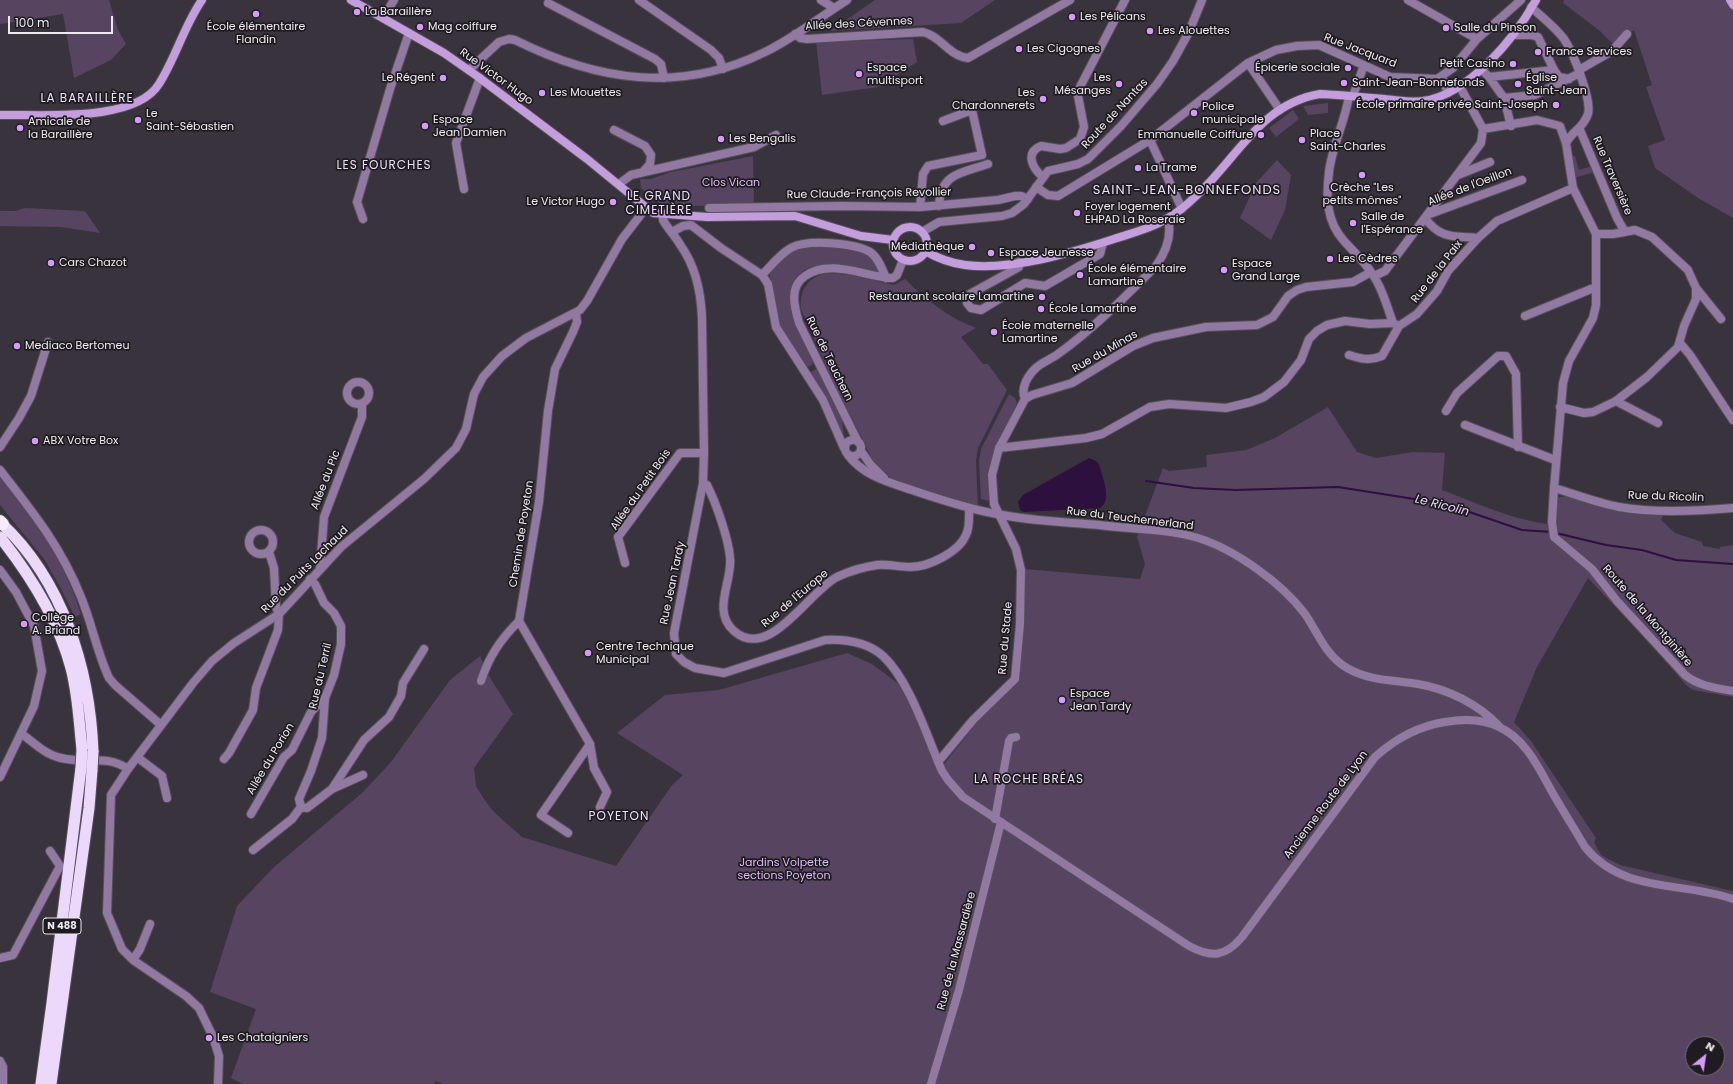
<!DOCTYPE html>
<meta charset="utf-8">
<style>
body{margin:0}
#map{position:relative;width:1733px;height:1084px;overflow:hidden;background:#39333d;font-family:Poppins,sans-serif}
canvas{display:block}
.north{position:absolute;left:1685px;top:1036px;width:40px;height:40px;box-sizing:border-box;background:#1e1c20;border:1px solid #716e73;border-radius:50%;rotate:30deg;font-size:11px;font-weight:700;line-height:16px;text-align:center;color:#ede9ef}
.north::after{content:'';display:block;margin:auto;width:14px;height:18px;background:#d69bfa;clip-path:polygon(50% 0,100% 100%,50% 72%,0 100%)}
.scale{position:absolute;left:8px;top:16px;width:105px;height:18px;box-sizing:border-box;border:2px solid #ede9ef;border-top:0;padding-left:5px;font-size:12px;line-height:14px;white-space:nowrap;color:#ede9ef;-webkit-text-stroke:3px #1e1c20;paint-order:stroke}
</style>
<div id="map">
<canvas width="1733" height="1084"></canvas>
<div class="north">N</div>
<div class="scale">100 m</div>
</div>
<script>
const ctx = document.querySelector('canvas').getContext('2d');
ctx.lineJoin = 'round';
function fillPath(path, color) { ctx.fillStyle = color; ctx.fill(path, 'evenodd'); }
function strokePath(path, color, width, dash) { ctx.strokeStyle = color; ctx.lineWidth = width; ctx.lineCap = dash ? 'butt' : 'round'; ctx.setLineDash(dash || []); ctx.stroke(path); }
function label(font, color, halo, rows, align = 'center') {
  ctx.font = font + ' Poppins,sans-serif'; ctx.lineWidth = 3.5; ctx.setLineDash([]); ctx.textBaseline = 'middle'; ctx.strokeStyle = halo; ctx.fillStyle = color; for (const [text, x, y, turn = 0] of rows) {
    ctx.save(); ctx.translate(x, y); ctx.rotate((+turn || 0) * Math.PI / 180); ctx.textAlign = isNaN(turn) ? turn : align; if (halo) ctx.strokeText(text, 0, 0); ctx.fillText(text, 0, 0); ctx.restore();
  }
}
fillPath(new Path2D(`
 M0,0H109L118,30L126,44L111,60L74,78L63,14L0,24Z
 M875,0H995L961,23L830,31Z
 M1564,0H1733V218L1698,198L1655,168L1648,146L1665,140L1646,87L1652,85L1634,30L1614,45L1600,31L1563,3Z
 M913,39L917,62L878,87L822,95L816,42Z
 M1328,103V113L1308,115L1303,106Z
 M1293,110L1299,119L1276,137L1269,128Z
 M1571,155L1575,156L1579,170L1592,166L1595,172L1574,178Z
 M753,156L754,204L664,207L641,188L640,179H651L671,172Z
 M1277,160L1291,175L1285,210L1271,240L1240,218L1256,183Z
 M25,208L85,211L100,233L61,227L0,226V211H15Z
 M830,245L868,253L879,271L876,272C847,267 792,251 790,297L813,361L812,365L807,367L780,328L769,273L789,251L793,249Z
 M827,273L850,275L894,285L905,279C925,299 949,318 976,328L961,337L983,364H988L1007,390L978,448L976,460L978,507L891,478L874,463L832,379L801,309C799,290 808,277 827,273Z
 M817,368L842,420L844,438L810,373Z
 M1009,394L1015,398L1017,403L995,448L990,501L981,499L979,461L981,449Z
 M1328,407L1357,452L1376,458L1413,452L1445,453L1442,490C1481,505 1513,520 1555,525L1556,498L1567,496L1664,513L1661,520L1675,533L1702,542L1703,546L1720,549V547L1733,545V697L1693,690L1687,686L1644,637L1588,578L1537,667L1514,722L1531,741L1596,838L1594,842L1601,855L1620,865L1733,891V1084H443L436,1081L434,1084H243L231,1078L256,1009L210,992L237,906L274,867L362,793L391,762L450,680L480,656L487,673L513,714L474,768L476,786L484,799L494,812L522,837L616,866L672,785L683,775L617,733L665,695L719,690L847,653L872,664L900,685L940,769L980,719L1017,681L1025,569L1140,579L1145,564L1137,537L1163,468L1169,471L1207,467L1206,455L1246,450L1275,438ZM1693,1044H1717V1068H1693Z
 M0,475C34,517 65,562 81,614L75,617L59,585L44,559L0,505Z`), '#564461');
fillPath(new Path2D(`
 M1089,458L1096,461L1099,464C1102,477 1113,500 1100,508L1024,512L1020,510L1018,502L1023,495Z`), '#2d103d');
strokePath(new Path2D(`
 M1146,481L1194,488L1235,490L1338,487L1446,504L1522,530L1552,532
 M1556,533L1606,545L1642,550L1676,560L1733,564`), '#2d103d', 2);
const minor = new Path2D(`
 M639,0L711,50L719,58L723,69
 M821,0L834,8
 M1408,0L1477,39
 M548,3L655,59L661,64L664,78
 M1531,7C1542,17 1556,28 1564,39C1573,52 1592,100 1588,114C1583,129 1572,131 1566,143
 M383,18L394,0
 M795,34L800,38L807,39L923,32C942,37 949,56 968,58L1070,0
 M1514,35H1531L1538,37L1554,70
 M1248,63L1280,110
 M1481,69L1489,77L1554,70L1559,77L1569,79
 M469,70L499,42L509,39L515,40C597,81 680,94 765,52C794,38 820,17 847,0
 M1579,70L1612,51L1627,34
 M1442,77L1448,93
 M1489,77L1504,98L1511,126
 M1459,85L1483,129L1537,120L1560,126L1566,143L1573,188L1596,234V305L1593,318L1569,361L1563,383L1554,488L1552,522L1554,537L1592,569L1617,601L1685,675C1699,686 1715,688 1733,691
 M1349,96C1345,122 1332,146 1329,172C1326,197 1326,221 1344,241C1354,252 1365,262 1373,275C1383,289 1387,307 1393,323
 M1353,96L1364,65
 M1504,98L1535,95L1580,73
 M614,130L645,146L651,155L650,164L643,172
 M1580,130L1617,218L1625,232
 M1150,140L1182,209
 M1458,175L1490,162
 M1043,177C1033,169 1024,153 1041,146L1060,149L1066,148L1080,139L1084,127L1078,96L1080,87L1125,0
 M619,184L631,175L754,147L776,135
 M1036,187L1048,195L1058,196L1150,140L1248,63L1276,50L1297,46L1319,45L1390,77L1437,79L1453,68L1477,39L1521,0
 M464,189L456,143L480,78
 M939,206C940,173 962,173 988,164
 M920,207L923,174L928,166L982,155L972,110L943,121
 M709,208L842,206L920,207L998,200L1015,196H1021L1028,199
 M663,215V220C668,229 676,237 681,246C696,267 701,293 702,318L704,453L703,483L674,633L676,654L684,662L695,668L724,673L825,640C846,639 867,642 883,656C910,681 927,737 942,771L948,780L963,797L1189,946C1212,958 1225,957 1242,937L1375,757C1395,739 1419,726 1445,722C1462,719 1483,719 1499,727C1527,739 1541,773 1555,797C1565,814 1575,830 1585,847C1623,894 1681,881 1733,899
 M1427,215L1522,180
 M1425,218C1440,239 1454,236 1478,238
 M363,219L357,202L390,89L409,33
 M672,232L683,226L691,225L721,248L762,275C771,266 780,254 791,248C807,239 855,243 870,252C878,257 882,269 886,278
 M1596,234H1613L1635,230L1652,237L1688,270L1696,288L1721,319
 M1019,262V267L970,294L967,303L971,308L981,310L1025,283L1045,286L1100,254L1103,243
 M762,275L768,284L776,327L823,400L844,448
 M1374,276L1385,271L1481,143L1483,129
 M576,313L577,322L573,332L555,369L548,411L539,502L519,621L590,744L594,768L607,792L600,807
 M1525,316L1596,287
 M1680,343L1690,355L1733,420
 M1349,355C1361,359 1370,361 1382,356L1399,326L1417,314L1437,291L1448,271L1478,238L1497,221L1573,188
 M347 393a11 11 0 1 1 22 0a11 11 0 1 1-22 0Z
 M1025,399C1020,388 1028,375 1037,367C1043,362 1051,359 1058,354C1093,329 1125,297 1156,266C1166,252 1172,235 1168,218
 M1616,401L1658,423
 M1560,407L1584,413L1593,412L1616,401L1647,377L1678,347L1684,326L1696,299V288
 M1446,411L1457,393L1498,356H1506L1516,374L1518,447
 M1465,425L1555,460
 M845 448a8 8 0 1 1 16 0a8 8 0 1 1-16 0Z
 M858,442L799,323C794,306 789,287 805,276C831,258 865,277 893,278L897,275L903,260
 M0,447L19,418L31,396L48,342
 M999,448L1086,438L1102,434L1150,407L1169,404L1226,408L1251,402L1264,397L1284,382L1301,360L1309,339L1317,331L1327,325L1345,321L1370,324L1393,323L1399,326
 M861,451L870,464L884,478
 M848,455C864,476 888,482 912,490C939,499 968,509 997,514C1030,521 1065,522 1099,525C1131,529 1167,529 1198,538C1234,549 1282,583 1305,614C1318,633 1326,656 1347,668C1369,681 1394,680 1418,684C1448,689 1478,704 1499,726
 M0,470C33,512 61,547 81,597C92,624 97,652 109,678L115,685L161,725
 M703,483L707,485C716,503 728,537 730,557C733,581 711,611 734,631C769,662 808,592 837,577C850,571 863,567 877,565C888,564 899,567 910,567C929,567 959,552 966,535C970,527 969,516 969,508
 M1554,488C1575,494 1597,503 1619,507C1652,513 1699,511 1733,508
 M249 542a12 12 0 1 1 24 0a12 12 0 1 1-24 0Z
 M625,563L618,537L680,453H704
 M320,568L324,517L362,417V403
 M481,681C489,656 501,639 519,621
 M137,757L162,776L167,798
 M224,759L229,753L253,710L256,688L278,630L279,614L276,607L274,568L269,552
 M938,762L973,720L1015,679L1020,624L1021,570L1016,549L994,504L992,475L999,448L1025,399L1032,395L1072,383L1133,346L1153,338L1206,327L1257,325L1273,317L1288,296L1297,290L1306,287L1353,282L1371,272
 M128,769L111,795L107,913L122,949L133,960L186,996L199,1008L213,1037L219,1056L218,1084
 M332,789L364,740L389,717L401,696L403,683L424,649
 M301,807L299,799L311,771L322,738L325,698L334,675L341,644V626L334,613L324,603L315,584L310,579
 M301,807L307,808L332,789L363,775
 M251,814L284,757L292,750L311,712L325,698
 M995,819L1009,741L1011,738L1016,737
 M568,833L541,815L590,744
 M253,850L292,819L301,807
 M0,958L13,955L60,866L50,851
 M133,960L140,949L150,924
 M0,1061L3,1067V1084
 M931,1084L959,990L1001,822`);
const tertiary = new Path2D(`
 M922,232L939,222L1002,216L1012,213L1024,204L1048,171L1078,164L1088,159L1121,126L1157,84L1173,61L1189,32L1202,0
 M0,570L16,592L34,626L42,671L34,706L0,777
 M22,734C34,743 46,755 61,758C85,764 107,754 128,769L193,683L212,661L234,643L279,614L341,547L424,479L456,448L466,429L474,394L483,377L502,356L526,338L580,310L587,301L622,239L646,208`);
const secondary = new Path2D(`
 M351,0L444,53L477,76L587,159L653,213L707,217L795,216L861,236L893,240
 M1730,0L1733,5
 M0,115C41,114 135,123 159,84C176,57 184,26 202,0
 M893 244a17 17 0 1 1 34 0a17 17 0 1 1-34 0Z
 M925,251C937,258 951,263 965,265C1010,271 1071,253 1114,239C1129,234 1145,230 1159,223C1173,216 1185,207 1196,196C1237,159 1260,104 1320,94C1341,95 1362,97 1384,99C1397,100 1410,103 1423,101C1468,95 1515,38 1536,0`);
const trunk = new Path2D(`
 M0,522C63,580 90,669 93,752
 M0,537C31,576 58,619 71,668C78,694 79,722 82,749
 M41,1084L52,1003L81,768
 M51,1084L89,808L92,770`);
const motorway = new Path2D(`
 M0,521L3,524`);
strokePath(minor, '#565059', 10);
strokePath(tertiary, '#565059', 10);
strokePath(secondary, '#565059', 10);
strokePath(trunk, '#565059', 13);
strokePath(motorway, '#565059', 14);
strokePath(minor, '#9179a1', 8);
strokePath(tertiary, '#9179a1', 8);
strokePath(secondary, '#c49ddd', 8);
strokePath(trunk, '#ecd8fa', 11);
strokePath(motorway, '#f6ebff', 12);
const trunkBridge = new Path2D(`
 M81,768L82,749
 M92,770L93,752`);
strokePath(trunkBridge, '#565059', 13, []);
strokePath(trunkBridge, '#ecd8fa', 11);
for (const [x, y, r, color] of [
 [357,12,4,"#d69bfa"],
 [256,14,4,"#d69bfa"],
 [1072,17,4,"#d69bfa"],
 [420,27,4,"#d69bfa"],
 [1446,28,4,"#d69bfa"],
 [1150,31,4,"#d69bfa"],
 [1019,49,4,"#d69bfa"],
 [1538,52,4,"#d69bfa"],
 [1513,64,4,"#d69bfa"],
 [1348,68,4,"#d69bfa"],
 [859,74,4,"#d69bfa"],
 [443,78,4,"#d69bfa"],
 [1344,83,4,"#d69bfa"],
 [1119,84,4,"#d69bfa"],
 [1518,84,4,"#d69bfa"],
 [542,93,4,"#d69bfa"],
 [1043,99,4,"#d69bfa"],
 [1556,105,4,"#d69bfa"],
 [1194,113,4,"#d69bfa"],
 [138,120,4,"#d69bfa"],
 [425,126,4,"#d69bfa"],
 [20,128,4,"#d69bfa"],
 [1261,135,4,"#d69bfa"],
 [721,139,4,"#d69bfa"],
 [1302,140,4,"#d69bfa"],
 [1138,168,4,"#d69bfa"],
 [1362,175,4,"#d69bfa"],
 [613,202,4,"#d69bfa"],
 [1077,213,4,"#d69bfa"],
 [1353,223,4,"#d69bfa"],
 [972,247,4,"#d69bfa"],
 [991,253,4,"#d69bfa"],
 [1330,259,4,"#d69bfa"],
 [51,263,4,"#d69bfa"],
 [1224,270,4,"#d69bfa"],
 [1080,275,4,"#d69bfa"],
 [1042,297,4,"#d69bfa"],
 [1041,309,4,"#d69bfa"],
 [994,332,4,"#d69bfa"],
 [17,346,4,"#d69bfa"],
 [35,441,4,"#d69bfa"],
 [24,624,4,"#d69bfa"],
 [588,653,4,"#d69bfa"],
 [1062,700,4,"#d69bfa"],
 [209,1038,4,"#d69bfa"]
]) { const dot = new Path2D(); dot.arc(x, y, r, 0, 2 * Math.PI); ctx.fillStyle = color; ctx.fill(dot); strokePath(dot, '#1e1c20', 1.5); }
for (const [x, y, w] of [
 [62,926,38]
]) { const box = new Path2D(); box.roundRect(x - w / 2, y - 8, w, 16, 3); ctx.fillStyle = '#1e1c20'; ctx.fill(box); strokePath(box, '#ede9ef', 1); }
label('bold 10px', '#ede9ef', null, [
 ["N 488",62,926]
]);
label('11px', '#ede9ef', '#1e1c20', [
 ["La Baraillère",365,12],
 ["Les Pélicans",1080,17],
 ["École élémentaire",256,27,"center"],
 ["Flandin",256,40,"center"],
 ["Mag coiffure",428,27],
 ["Salle du Pinson",1454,28],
 ["Les Alouettes",1158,31],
 ["Les Cigognes",1027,49],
 ["France Services",1546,52],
 ["Petit Casino",1505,64,"right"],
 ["Espace",867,68],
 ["multisport",867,81],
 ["Épicerie sociale",1340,68,"right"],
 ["Le Régent",435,78,"right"],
 ["Les",1111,78,"right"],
 ["Mésanges",1111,91,"right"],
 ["Église",1526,78],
 ["Saint-Jean",1526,91],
 ["Saint-Jean-Bonnefonds",1352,83],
 ["Les Mouettes",550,93],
 ["Les",1035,93,"right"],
 ["Chardonnerets",1035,106,"right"],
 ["École primaire privée Saint-Joseph",1548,105,"right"],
 ["Police",1202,107],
 ["municipale",1202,120],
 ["Le",146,114],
 ["Saint-Sébastien",146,127],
 ["Espace",433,120],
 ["Jean Damien",433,133],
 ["Amicale de",28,122],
 ["la Baraillère",28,135],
 ["Place",1310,134],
 ["Saint-Charles",1310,147],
 ["Emmanuelle Coiffure",1253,135,"right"],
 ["Les Bengalis",729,139],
 ["La Trame",1146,168],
 ["Crèche \"Les",1362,188,"center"],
 ["petits mômes\"",1362,201,"center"],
 ["Le Victor Hugo",605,202,"right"],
 ["Foyer logement",1085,207],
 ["EHPAD La Roseraie",1085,220],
 ["Salle de",1361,217],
 ["l'Espérance",1361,230],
 ["Médiathèque",964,247,"right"],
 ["Espace Jeunesse",999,253],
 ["Les Cèdres",1338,259],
 ["Cars Chazot",59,263],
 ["Espace",1232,264],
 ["Grand Large",1232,277],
 ["École élémentaire",1088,269],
 ["Lamartine",1088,282],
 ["Restaurant scolaire Lamartine",1034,297,"right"],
 ["École Lamartine",1049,309],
 ["École maternelle",1002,326],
 ["Lamartine",1002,339],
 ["Mediaco Bertomeu",25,346],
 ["ABX Votre Box",43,441],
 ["Collège",32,618],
 ["A. Briand",32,631],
 ["Centre Technique",596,647],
 ["Municipal",596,660],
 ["Espace",1070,694],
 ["Jean Tardy",1070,707],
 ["Les Chataigniers",217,1038]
], 'left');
label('11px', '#ede9ef', '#1e1c20', [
 ["Allée des Cévennes",859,24,-3],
 ["Rue Jacquard",1360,51,21],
 ["Rue Victor Hugo",496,77,36],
 ["Route de Nantas",1115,114,-47],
 ["Rue Traversière",1612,176,67],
 ["Allée de l'Oeillon",1470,187,-21],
 ["Rue Claude-François Revollier",869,194,-1],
 ["Rue de la Paix",1437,272,-52],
 ["Rue du Minas",1105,352,-30],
 ["Rue de Teuchern",829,359,64],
 ["Allée du Pic",326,480,-69],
 ["Allée du Petit Bois",641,490,-55],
 ["Rue du Ricolin",1666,497,2],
 ["Rue du Teuchernerland",1130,519,7],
 ["Chemin de Poyeton",522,534,-81],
 ["Rue du Puits Lachaud",305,570,-45],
 ["Rue Jean Tardy",673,583,-78],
 ["Rue de l'Europe",795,599,-40],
 ["Route de la Montginière",1647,616,49],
 ["Rue du Stade",1006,638,-85],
 ["Rue du Terril",321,676,-77],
 ["Allée du Porion",271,759,-59],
 ["Ancienne Route de Lyon",1326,805,-53],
 ["Rue de la Massardière",957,951,-75]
]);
label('11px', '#ddb8f5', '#1e1c20', [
 ["Clos Vican",731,183],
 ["Jardins Volpette",784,863],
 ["sections Poyeton",784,876]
]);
ctx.letterSpacing = '1px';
label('12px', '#edddf8', '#1e1c20', [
 ["LA BARAILLÈRE",87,99],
 ["LES FOURCHES",384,166],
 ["LE GRAND",659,197],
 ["CIMETIÈRE",659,211],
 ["LA ROCHE BRÉAS",1029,780],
 ["POYETON",619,817]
]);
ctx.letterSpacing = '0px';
label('italic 12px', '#ebcffe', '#1e1c20', [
 ["Le Ricolin",1442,506,14]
]);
ctx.letterSpacing = '1px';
label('13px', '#edddf8', '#1e1c20', [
 ["SAINT-JEAN-BONNEFONDS",1187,191]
]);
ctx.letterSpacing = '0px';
</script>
